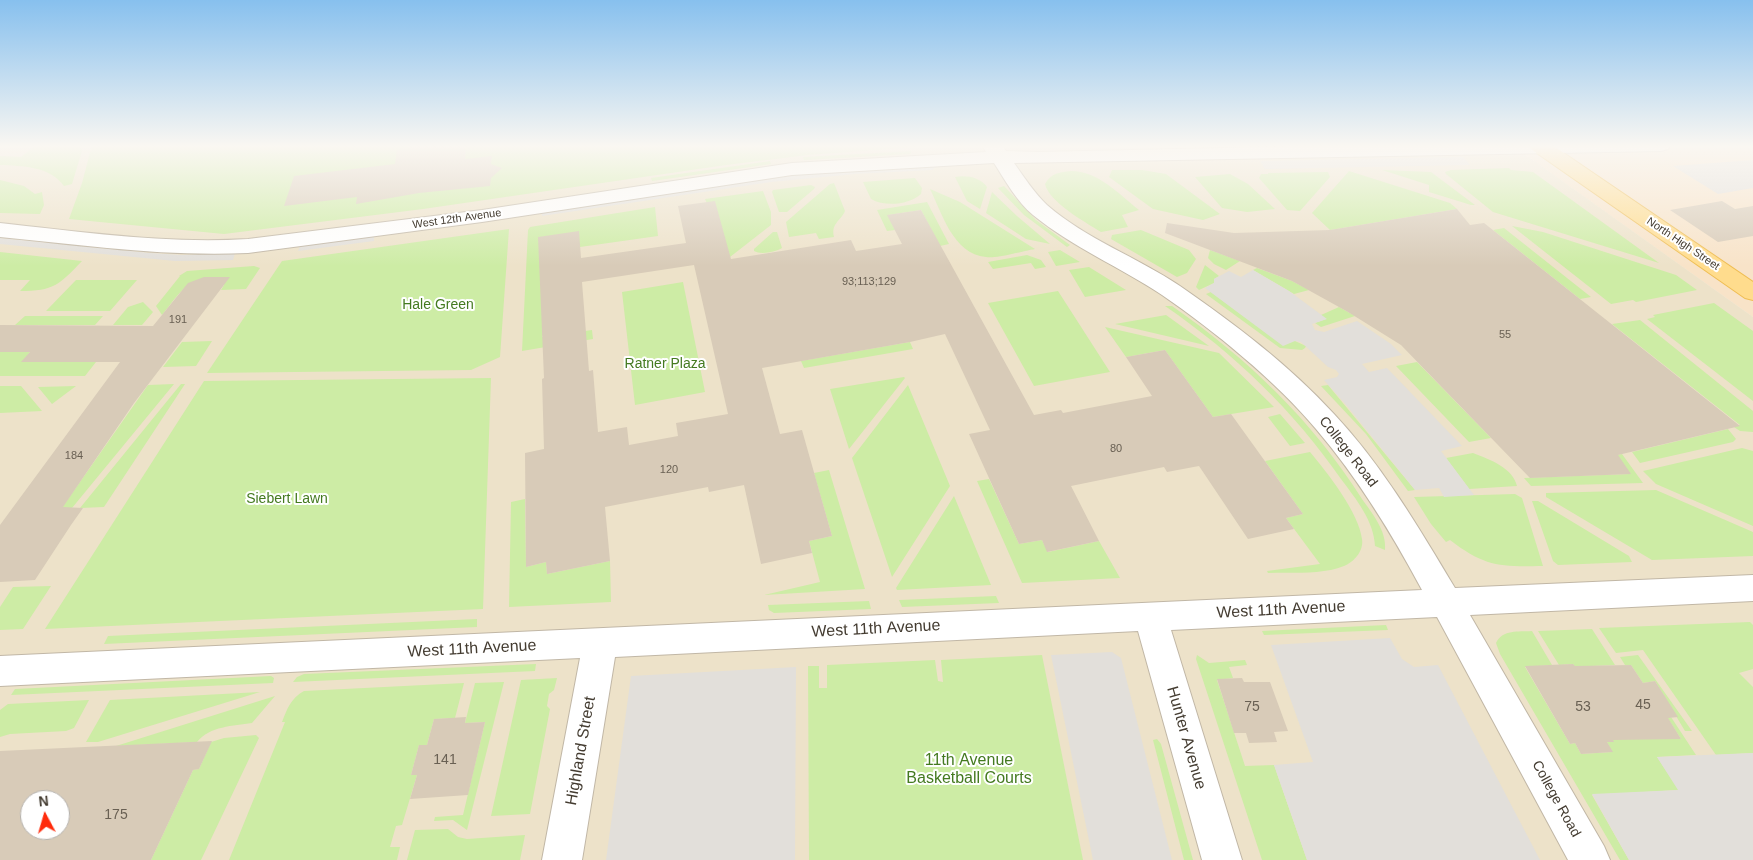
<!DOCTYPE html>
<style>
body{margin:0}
#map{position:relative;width:1753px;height:860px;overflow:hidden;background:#f3ede1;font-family:Arial,sans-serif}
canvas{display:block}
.north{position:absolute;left:20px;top:790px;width:50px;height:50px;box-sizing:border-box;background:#fff;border:1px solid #b4b1ad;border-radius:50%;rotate:354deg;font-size:14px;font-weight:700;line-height:20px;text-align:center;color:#443c31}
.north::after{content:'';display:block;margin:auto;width:18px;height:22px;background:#ff2b0b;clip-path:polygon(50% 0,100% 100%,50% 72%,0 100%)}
</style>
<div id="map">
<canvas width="1753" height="860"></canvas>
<div class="north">N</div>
</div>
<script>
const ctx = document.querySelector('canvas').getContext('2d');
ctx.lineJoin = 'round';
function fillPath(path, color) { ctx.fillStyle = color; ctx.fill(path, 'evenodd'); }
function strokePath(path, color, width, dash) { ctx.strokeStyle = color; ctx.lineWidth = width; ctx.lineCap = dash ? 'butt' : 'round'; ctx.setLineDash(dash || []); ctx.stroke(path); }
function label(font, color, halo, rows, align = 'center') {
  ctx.font = font + ' Arial,sans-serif'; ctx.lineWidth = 4; ctx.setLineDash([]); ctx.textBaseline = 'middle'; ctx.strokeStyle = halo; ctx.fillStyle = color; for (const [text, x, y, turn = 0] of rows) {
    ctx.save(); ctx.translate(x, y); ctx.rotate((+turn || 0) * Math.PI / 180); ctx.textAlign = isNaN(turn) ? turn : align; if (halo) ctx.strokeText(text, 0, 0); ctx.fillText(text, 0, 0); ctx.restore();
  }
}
fillPath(new Path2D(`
 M1512,145H1753V317L1545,169Z`), '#f8e3c8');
fillPath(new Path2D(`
 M0,145H1512L1753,317V860H0ZM30,800H60V830H30Z`), '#ede2c9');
fillPath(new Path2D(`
 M36,145L80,147L82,151L72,184L64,186C50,166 22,166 0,165V156L21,157Z
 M92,145H940L808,155L726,165L423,209L224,234L69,219L82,183Z
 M911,151V154L804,160L803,157Z
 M770,161L771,164L652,181L651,178Z
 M1509,168L1511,170L1533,172L1659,263L1493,212L1446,174L1445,172L1451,170Z
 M1112,170H1142L1166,174L1220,214L1203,220L1153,209L1109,177Z
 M1382,170L1431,172L1475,205H1471L1429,192V185Z
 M1071,171C1098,171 1119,194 1139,210L1122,215L1128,227L1101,232C1085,222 1049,202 1045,184C1051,173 1060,172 1071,171Z
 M1349,171L1450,203L1457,209L1330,230L1312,213Z
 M1328,172L1330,177L1300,211L1287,210L1259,178L1261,174H1268V173Z
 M1230,174L1248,184L1275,209L1247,212L1222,208L1195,177Z
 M955,177C966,175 980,177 987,187L980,209L967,201Z
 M915,178L922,188L921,194C909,205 885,207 871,199L863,182Z
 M0,180L24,186L35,194L42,192L44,205L40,214L0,213Z
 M834,183L845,211C840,222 831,223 834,237L819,239L816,233L789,237L786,222L830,184Z
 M811,185L815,187L814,189L787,212H779L772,192L773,190Z
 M1004,186L1036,220L1070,245L1067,247L1024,215L998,188Z
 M930,189L960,202L1035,249C1023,251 996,259 986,257C953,254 942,213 930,189Z
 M763,191L771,212V225L730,257L705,199Z
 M992,192L1017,216L1050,244L1026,239L986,213Z
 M927,202L949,244L940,246L921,210L888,215L895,230L887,231L877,210Z
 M655,207L658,236L580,247L542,337L592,330L593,339L522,351L528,230L530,227Z
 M1512,226L1543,232L1676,275L1697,290L1636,302L1633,300L1611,304Z
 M1504,228L1591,297L1580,299L1493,230Z
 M509,229L500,357L471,370L207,373L282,261Z
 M1141,230L1189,250L1196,259L1187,273L1177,277L1111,239L1112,235Z
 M773,232H777L782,248C775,252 761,255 754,251V249Z
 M1060,250L1080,262L1056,266L1048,252Z
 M1210,250L1240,261L1226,270L1214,264L1208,258Z
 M0,252L82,261C59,285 54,291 20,291L30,280H0Z
 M1027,255L1041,260L1046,267L1035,269L1031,263L993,269L988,262Z
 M1205,265L1219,276L1214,279V283L1199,290L1196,287Z
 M254,266L260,268L246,289L221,290L224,285L223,277C187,277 183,289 162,315L156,306L180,276H179L187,271Z
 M1089,267L1126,290L1085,297L1069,270Z
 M1257,268L1292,281L1309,290L1294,294L1253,270Z
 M76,280H137L110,311H46Z
 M683,282L705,392L635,405L622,292Z
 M1058,291L1110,372L1034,386L988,303Z
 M1211,292L1245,317L1295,341L1306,346L1305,348L1302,350L1280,348L1206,294Z
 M143,302L153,312L142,325H113L128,307Z
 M1714,303L1753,331V401L1647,319L1655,317L1653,315Z
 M1165,306H1172C1247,358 1313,421 1362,499C1372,513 1387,531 1385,550L1375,546C1374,521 1356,499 1341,479C1293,410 1235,354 1165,306Z
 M1339,307L1355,316L1321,327L1315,323L1326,319L1321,315Z
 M1166,315L1209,346L1115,324Z
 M25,316H103L95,325H15Z
 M1640,320L1753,411V432L1740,431L1734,427L1740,425L1612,324Z
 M1105,327L1219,353L1274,407L1213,417L1165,350L1126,357Z
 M212,341L196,366L163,367L182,342Z
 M910,342L913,349L804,368L801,361Z
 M0,352H30L22,362H96L85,376H0Z
 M1417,362L1491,438L1469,442L1396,366Z
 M904,377L905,378L849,449L830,389Z
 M491,378L483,609L45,629L204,381Z
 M174,384L72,508L61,509L148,385Z
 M181,384H185L104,507L80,508Z
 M908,385L950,486L892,577L852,458Z
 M1328,385L1415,490L1408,491L1366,434L1321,386Z
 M0,386H21L42,411L0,413Z
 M76,386L52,404L38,387Z
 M1280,414L1305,443L1290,446L1268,417Z
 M1728,429L1736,439L1733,442L1640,463L1632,452Z
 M1742,448L1753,451V526L1656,484L1643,471Z
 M1310,452C1327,472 1359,513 1362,539C1364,551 1354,562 1344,566C1322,575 1292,572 1268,573L1267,571L1320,564L1286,518L1303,514L1265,461Z
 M1473,453C1489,459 1513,468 1517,486L1469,489L1446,458Z
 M1622,454L1643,483L1531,486L1524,478L1630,474L1617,455Z
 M829,470L865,589L764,595L820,582L809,541L832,536L814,473Z
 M989,479L1019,544L1042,540L1048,552L1099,541L1120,578L1022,583L977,481Z
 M1656,490L1753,532V556L1652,560L1546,497V493Z
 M1515,494L1522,498L1543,566C1501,567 1485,567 1450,540L1446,542L1431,524L1414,497Z
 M954,496L991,585L897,590L896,588Z
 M525,499L526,567L546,562L547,574L610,561L611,602L509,607L511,502Z
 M1532,501H1538L1629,556L1632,562L1558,565L1553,561Z
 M51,586L23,629L0,630V607L13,587Z
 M996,596L999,603L902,607L899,600Z
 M869,601L871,609L774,613L769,610L768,605Z
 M477,619V627L104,644L108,636Z
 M1750,622L1753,625V669L1739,673L1753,687V753L1716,755L1643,650L1616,653L1599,628Z
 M1386,625L1388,630L1264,635L1262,631Z
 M1592,629L1615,665L1592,666L1591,693L1573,664L1559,665L1538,631Z
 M1532,631L1552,665L1525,667L1570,744L1575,743L1581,754L1612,752L1607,742H1613L1601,722L1681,739L1667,717H1671L1696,755L1657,757L1679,790L1592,795L1629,860H1620L1500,654L1496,643C1503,629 1518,632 1532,631Z
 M1042,655L1083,860H809L808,666H819V688H827V665L935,660L938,681L943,682L941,660Z
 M1197,655L1209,663L1245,660L1247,665L1229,667L1233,678L1217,680L1245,766L1274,765L1307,860H1262L1196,659Z
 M1638,655L1692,731H1685L1655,681L1643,683L1631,665H1625L1620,657Z
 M536,664L535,671L293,682L297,677L304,674Z
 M271,676L274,678L273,683L11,695L15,689Z
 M557,678L554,690L549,694L547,706L550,709L530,814L491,816L521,680Z
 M504,682L467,830L453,820L434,821L435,817L463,815L485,722L465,723L475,683Z
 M464,683L455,718L434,719L427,745H419L411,775H417L402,825L396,826L390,847H400L397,860H229L285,722H282C287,709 291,698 304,691Z
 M260,692L98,742H86L110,700Z
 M275,696L252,723C233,726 210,726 197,742L116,746Z
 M89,700L74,728L66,731L10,734L0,737V710L8,704Z
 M256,735L259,738L201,860H151L193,770L199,769L211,742L224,738Z
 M1157,739L1161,744L1193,860H1184L1153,740Z
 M448,829L458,837L467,839L525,835L520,860H407L415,830Z`), '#cdeca5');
fillPath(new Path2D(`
 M1463,157L1470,165L1265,169L1260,161Z
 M1753,160V188L1718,194L1673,166Z
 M938,166L932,170L855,174L771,182L542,216L541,212L772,177L815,172Z
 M374,236V241L298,251L300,246Z
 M0,238L150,253L182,255L235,253L233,260L175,261L0,244Z
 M1253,270L1289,291L1327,319L1312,324L1315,330L1324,332L1357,321L1391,344L1402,355L1362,364L1369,372L1387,368L1462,446L1441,451L1474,495L1444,497L1439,488L1415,490L1347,406L1324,380L1337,377L1339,374L1336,370L1328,367L1301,342L1295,341L1283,346L1205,288L1214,283V279L1229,271L1241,277Z
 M1390,638L1402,659L1414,667L1438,665L1540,860H1307L1274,765L1313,762L1271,645Z
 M1112,652L1121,658L1172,860H1093L1051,655Z
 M796,667L795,860H606L631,676Z
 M1753,753V860H1629L1592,794L1678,790L1657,757Z`), '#e2dfda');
fillPath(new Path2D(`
 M420,145H466L465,159L492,156L491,164L502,168L491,178L490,186L419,193L356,204L357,197L284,206L294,176L395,164L397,150Z
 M715,201L731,259L851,240L856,251L902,244L887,215L921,210L1034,415L1061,410L1063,413L1152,396L1126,357L1165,350L1213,417L1231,414L1303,514L1286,518L1294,529L1248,539L1199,466L1167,472L1164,467L1071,486L1099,541L1047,552L1042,540L1019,544L969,434L990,430L945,334L910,342L762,368L780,434L802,430L832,536L809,541L812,553L761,564L744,485L709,492L708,487L605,507L610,561L547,574L546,562L526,567L525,453L544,449L542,379L544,378L538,237L579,231L581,258L686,243L678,206ZM694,265L728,414L676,423L678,436L629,445L627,427L598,432L593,370L589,371L582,282Z
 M1722,201L1735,209L1753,206V236L1718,242L1670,210Z
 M1457,209L1470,225L1484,223L1740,426L1618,455L1631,474L1530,478L1401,345L1348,312L1292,281L1165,233L1167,223L1234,233L1330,230Z
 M204,277H230L134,403L63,507L83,508L71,525L35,580L0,582V525L120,362H21L30,352H0V325L153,326L188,283Z
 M1573,664L1575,666L1631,665L1643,683L1655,681L1678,717L1668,718L1681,739L1613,740L1614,742H1607L1613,752L1581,754L1575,743L1570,744L1525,666Z
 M1242,678L1244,682H1270L1288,731L1274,732L1277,742L1249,743L1246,733H1234L1217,679Z
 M466,717L465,723L485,722L468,795L410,799L417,775H411L419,745H427L434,719Z
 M212,741L199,769L193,770L151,860H0V751ZM30,800H60V830H30Z`), '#d8cbb8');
const minor = new Path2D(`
 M984,145H1002L1006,151L1038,152L1361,145H1671L1668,149L1661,151L1014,163C1024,177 1035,194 1047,205C1086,239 1137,257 1180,286C1235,324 1289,365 1334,414C1382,465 1419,528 1455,588L1753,575V601L1470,615L1604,846L1610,860H1568L1437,617L1171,630L1242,860H1202L1138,631L615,657L582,860H542L580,658L0,686V656L1422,590C1392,534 1358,478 1316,429C1276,381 1213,330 1162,295C1120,267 1072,247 1033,215C1017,202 1005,180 994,163L792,175L482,222L248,253C165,257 83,245 0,237V223C83,232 165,244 248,239L482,210L792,163L986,152L983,147Z`);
const major = new Path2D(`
 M1528,145H1552L1753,282V300L1745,298L1531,149Z`);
strokePath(minor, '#c1b7a6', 2);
strokePath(major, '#efbd52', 2);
fillPath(minor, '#fff');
fillPath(major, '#ffdc8d');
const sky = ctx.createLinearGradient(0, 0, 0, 266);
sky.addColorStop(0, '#87c0ee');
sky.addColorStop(0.55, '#faf7f2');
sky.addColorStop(1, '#faf7f200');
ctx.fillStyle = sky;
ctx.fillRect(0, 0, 1753, 266);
label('11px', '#443c31', '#fff', [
 ["West 12th Avenue",457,219,-8],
 ["North High Street",1683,244,34]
]);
label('11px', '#696053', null, [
 ["93;113;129",869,282],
 ["191",178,320],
 ["55",1505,335],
 ["80",1116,449],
 ["184",74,456],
 ["120",669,470]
]);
label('14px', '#447a20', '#fff', [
 ["Hale Green",438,305],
 ["Ratner Plaza",665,364],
 ["Siebert Lawn",287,499]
]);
label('14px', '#443c31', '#fff', [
 ["College Road",1348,452,52],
 ["College Road",1556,799,61]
]);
label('14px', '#696053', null, [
 ["45",1643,705],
 ["75",1252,707],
 ["53",1583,707],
 ["141",445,760],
 ["175",116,815]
]);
label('16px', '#443c31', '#fff', [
 ["West 11th Avenue",1281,610,-3],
 ["West 11th Avenue",876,629,-3],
 ["West 11th Avenue",472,649,-3],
 ["Hunter Avenue",1186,738,74],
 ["Highland Street",581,751,-80]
]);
label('16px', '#447a20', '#fff', [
 ["11th Avenue",969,761],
 ["Basketball Courts",969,779]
]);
</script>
